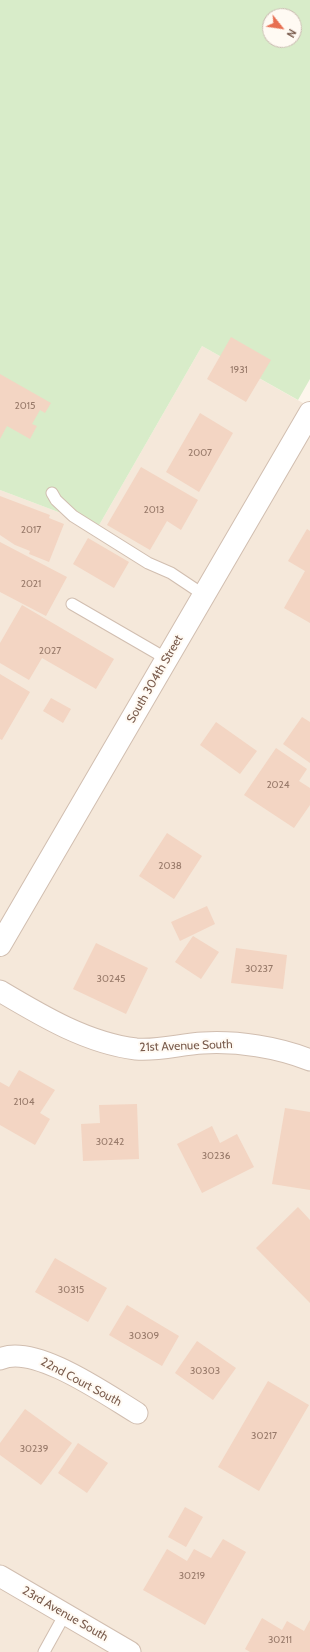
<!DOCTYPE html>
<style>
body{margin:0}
#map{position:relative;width:310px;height:1652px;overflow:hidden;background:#fdf6ec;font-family:Cabin,sans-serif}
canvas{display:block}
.north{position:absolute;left:262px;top:8px;width:40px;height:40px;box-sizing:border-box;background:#fffaf3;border:1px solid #cabbb1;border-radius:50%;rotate:120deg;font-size:11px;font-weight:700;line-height:16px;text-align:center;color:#7a5c4d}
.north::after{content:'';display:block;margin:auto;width:14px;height:18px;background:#e76f51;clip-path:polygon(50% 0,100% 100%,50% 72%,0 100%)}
</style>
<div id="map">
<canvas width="310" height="1652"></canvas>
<div class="north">N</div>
</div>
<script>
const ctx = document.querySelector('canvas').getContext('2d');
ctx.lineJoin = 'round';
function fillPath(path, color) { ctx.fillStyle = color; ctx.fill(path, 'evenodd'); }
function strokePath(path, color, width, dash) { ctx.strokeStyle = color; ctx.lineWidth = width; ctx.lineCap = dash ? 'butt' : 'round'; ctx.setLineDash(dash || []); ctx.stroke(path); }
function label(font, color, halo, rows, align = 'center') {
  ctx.font = font + ' Cabin,sans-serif'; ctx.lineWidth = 4; ctx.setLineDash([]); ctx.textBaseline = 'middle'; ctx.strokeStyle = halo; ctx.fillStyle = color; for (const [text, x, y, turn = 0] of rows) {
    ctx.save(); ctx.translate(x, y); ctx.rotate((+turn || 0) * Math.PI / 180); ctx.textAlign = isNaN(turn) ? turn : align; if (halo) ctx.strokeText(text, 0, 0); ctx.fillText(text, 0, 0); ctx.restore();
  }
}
fillPath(new Path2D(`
 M202,346L310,407V1652H0V490L98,527Z`), '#f5e8da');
fillPath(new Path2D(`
 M0,0H310V379L298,400L202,346L98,527L0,490ZM270,16H294V40H270Z`), '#d8ecc9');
fillPath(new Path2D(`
 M231,337L271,360L246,402L207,379Z
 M0,374L51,403L45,413L40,410L32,424L37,426L30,439L7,426L0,439Z
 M200,413L233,433L199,492L166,472Z
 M141,467L198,500L181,530L167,521L150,550L107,525Z
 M0,496L50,515L49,518L64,524L49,562L29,554L30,551L15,545L0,535Z
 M307,529L310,531V623L284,608L305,571L288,561Z
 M88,538L129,562L114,588L73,564Z
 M0,542L67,577L46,616L0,592Z
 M22,605L114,659L96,689L42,658L29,680L0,663V643Z
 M0,674L30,692L2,740L0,739Z
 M51,698L71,709L63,723L43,711Z
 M302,717L310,722V763L283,744Z
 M216,722L257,751L240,774L200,745Z
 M276,748L307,769L299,781L310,788V805L294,828L244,795Z
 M167,833L202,856L174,899L139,876Z
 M207,906L215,924L180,941L171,922Z
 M193,936L219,952L201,979L175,962Z
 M96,943L148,968L126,1014L73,989Z
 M236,948L287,955L283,989L231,983Z
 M19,1070L55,1090L40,1113L50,1119L35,1145L0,1125V1082L9,1087Z
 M137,1104L139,1159L83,1161L81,1124L100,1123L99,1105Z
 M285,1108L310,1112V1190L272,1184Z
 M212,1126L220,1143L237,1134L254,1167L202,1193L177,1144Z
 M298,1207L310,1220V1303L256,1248Z
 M55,1258L107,1288L88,1322L35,1292Z
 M127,1305L179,1336L162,1366L109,1335Z
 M197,1341L236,1368L213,1400L175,1373Z
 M268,1381L309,1405L259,1491L218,1467Z
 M25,1409L72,1443L41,1485L0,1455V1443Z
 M78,1443L108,1463L87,1493L58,1473Z
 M185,1507L203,1517L186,1547L168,1537Z
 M223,1539L246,1552L205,1625L143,1590L167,1549L187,1561L194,1549L211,1558Z
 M262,1618L282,1630L287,1621L304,1631L310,1620V1652H250L245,1649Z`), '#f3d5c3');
const service = new Path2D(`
 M52,493L56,500L73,516L148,563L171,573L204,595
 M72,604L167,659
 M44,1652L65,1614`);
const minor = new Path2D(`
 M0,991C42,1016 87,1043 136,1049C159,1051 181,1044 203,1043C238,1041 277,1047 310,1060
 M0,1359C34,1343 107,1395 137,1413
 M0,1576L130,1652`);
const tertiary = new Path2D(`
 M0,945L310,413`);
strokePath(service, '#d1beb0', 13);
strokePath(minor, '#d1beb0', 23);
strokePath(tertiary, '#d1beb0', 24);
strokePath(service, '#fff', 11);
strokePath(minor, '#fff', 21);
strokePath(tertiary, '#fff', 22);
label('10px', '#987a6a', null, [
 ["1931",239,370],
 ["2015",25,406],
 ["2007",200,453],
 ["2013",154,510],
 ["2017",31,530],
 ["2021",31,584],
 ["2027",50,651],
 ["2024",278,785],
 ["2038",170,866],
 ["30237",259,969],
 ["30245",111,979],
 ["2104",24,1102],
 ["30242",110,1142],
 ["30236",216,1156],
 ["30315",71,1290],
 ["30309",144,1336],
 ["30303",205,1371],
 ["30217",264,1436],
 ["30239",34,1449],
 ["30219",192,1576],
 ["30211",280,1640]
]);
label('12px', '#7a5c4d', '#fffaf3', [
 ["South 304th Street",155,679,-60],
 ["21st Avenue South",186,1046,-2],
 ["22nd Court South",81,1382,28],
 ["23rd Avenue South",65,1614,30]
]);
</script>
